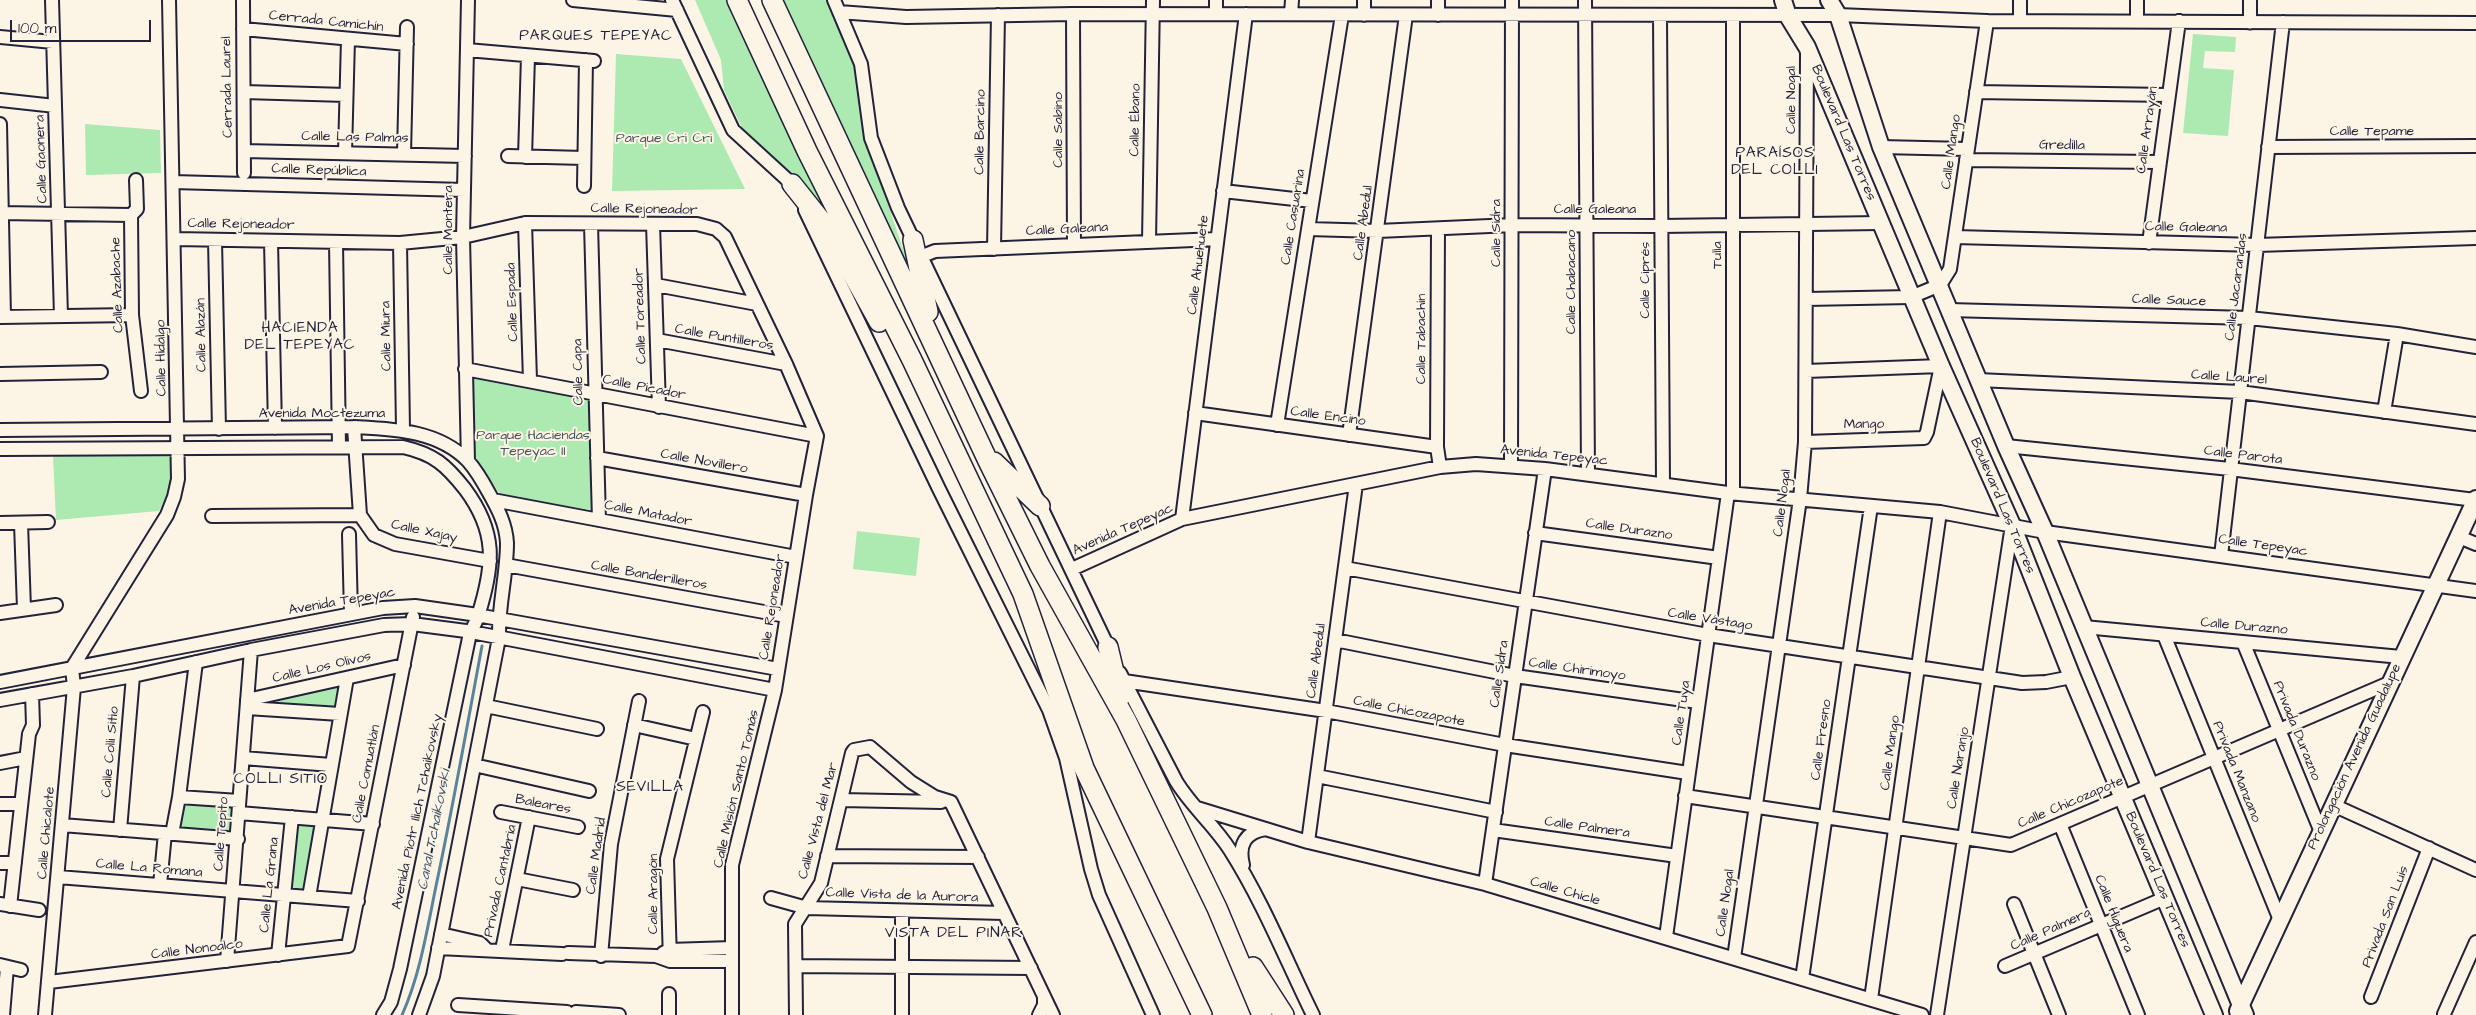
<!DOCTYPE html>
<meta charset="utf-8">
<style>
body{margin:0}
#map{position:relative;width:2476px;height:1015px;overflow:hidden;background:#fcf5e5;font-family:"Architects Daughter",sans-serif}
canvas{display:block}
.scale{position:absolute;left:10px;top:20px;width:141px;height:22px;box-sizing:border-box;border:2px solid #22223b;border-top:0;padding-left:6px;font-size:15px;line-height:18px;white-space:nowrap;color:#22223b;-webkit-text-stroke:4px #fcf5e5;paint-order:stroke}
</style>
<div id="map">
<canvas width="2476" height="1015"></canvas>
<div class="scale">100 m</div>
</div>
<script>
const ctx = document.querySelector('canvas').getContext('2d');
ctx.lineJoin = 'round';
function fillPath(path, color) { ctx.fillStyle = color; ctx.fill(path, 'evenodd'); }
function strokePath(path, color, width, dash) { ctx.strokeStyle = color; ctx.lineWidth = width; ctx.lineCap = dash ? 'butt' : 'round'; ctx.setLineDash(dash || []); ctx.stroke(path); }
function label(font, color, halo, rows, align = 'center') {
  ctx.font = font + ' "Architects Daughter",sans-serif'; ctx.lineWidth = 4; ctx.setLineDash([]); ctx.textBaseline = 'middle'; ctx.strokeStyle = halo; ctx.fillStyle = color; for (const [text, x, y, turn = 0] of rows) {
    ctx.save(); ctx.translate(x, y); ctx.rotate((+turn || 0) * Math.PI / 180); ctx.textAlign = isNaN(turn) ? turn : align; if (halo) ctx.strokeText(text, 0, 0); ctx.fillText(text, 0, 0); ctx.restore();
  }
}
fillPath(new Path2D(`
 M695,0H728L830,220L815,198L742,128L724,90L721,60Z
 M779,0H826L856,65L866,140L922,305Z
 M2193,34L2236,37L2235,52L2205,51L2203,68L2234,70L2228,136L2183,133Z
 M616,54L681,59L745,189L612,191Z
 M85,124L160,130L161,173L86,175Z
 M474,378L589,399L591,510L501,495L497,490L474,455Z
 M173,455L169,492L159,511L56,520L53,456Z
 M857,531L920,538L916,576L853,569Z
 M340,681L334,706L267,702V699Z
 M184,801L235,807L232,835L180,829Z
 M296,821L317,823L307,894L287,892Z`), '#adeab1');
strokePath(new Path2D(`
 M402,1015C420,975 427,930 436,886C453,807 467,726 482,646`), '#59849c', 3);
const minor = new Path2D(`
 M52,0L61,316
 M243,0L244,173
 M573,0L677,10
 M672,0L733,130L792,184L795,190
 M834,0L861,64L871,138L898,208L1111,653
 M1585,0L1588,474
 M2020,0V20
 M2137,0V21
 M839,12L906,17L1073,14L1838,15L1987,21L2476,23
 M1073,14L1074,245
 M1216,14V0
 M1291,14L1292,0
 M1364,15V0
 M1438,15V0
 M1660,16L1663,484
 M1733,16V493
 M2250,23V0
 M243,29L407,44
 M0,37L53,42
 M467,50L594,61
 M244,92L346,95
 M1976,92L2168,95
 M0,100L55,106
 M0,124L4,317
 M1881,147L1967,149
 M2268,147L2476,146
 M244,151L465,156
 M345,153L348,39
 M404,154L407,27
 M508,156L584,158
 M525,157L528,56
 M1966,160L2158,162
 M136,180L137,209L131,215L132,315L141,391
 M173,182L464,190
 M584,186L586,60
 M1223,191L1312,201
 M805,210L939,489L1049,710L1066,758L1091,869L1099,895L1153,1015
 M0,213L131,215
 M525,223L530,380
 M591,224L599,520
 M653,224L659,407
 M1308,229L1378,231L1512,225L1661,226L1881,223
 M1955,237L2257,245L2476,238
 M175,239L400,243L463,237L525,223L697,224L716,229L725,237L786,364L817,436L806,495L775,690L732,865V1015
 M215,240L219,429
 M271,241L275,428
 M1149,241L1153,0
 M336,242L339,447
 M400,243L403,429
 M2149,243L2179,21
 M994,249L998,15
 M920,257L935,251L1217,239
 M656,285L757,304
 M1806,299L1911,297L1940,285L1950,269L1987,21
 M1949,310L2249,318L2397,334L2476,347
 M0,317L132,315
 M657,340L786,364
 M465,369L817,436
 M0,374L101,372
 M1978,380L2240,392L2476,424
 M2384,412L2397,334
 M1195,413L1437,447L1440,467
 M1277,425L1342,15
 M354,427L360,515L374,535L395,544L490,561
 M0,430L354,427C393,429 438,430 468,461C476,470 483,482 489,493C498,509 506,524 507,543C507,575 498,606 499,638L433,976L419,1015
 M1349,435L1406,15
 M1805,442L1924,438L1927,432L1941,366L1806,371
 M2006,446L2230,469L2475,500
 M1437,447L1438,230
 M0,449L403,447C434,454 446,465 465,489C497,532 494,564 479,613C477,622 471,629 469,638L400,969L391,1002L383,1015
 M597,458L806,495
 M468,461L463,237L468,0
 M1511,466L1512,0
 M493,500L796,557
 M212,516L360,515
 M1182,519L1246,14
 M0,523L48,522
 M21,523L24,609
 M1535,533L1719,558
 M349,534L351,614
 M2459,537L2476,544
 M2221,556L2283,22
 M506,565L786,616
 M1345,568L1708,635L2022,683L2046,682L2072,677
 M1072,569L1182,519L1440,467L1476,464L1545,469L1728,493L1940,512L2045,532L2476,591
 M0,613L56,605
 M2084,627L2401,657
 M2164,635L2280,920
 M1335,640L1515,676L1698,702
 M2243,642L2321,832
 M1120,673L1176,781C1191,806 1214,825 1230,850C1263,902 1286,960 1313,1015
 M1124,681L1326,711L1505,745L1688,773
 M0,682L383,608L415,606L471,614L778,669
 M0,700L133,676L251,650L384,625L412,624L466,631L775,690
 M247,700L404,665
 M486,706L597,729
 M247,708L340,714
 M634,725L696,739
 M243,758L331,765
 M0,763L26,758
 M474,765L589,791
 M1317,776L1496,812
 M1685,796L2011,845L2389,683
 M179,797L196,662
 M841,800L941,802
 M0,804H21
 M2333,805L2476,870
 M1197,808L1308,842L1485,884L1922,1015
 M501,812L578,827
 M239,813L373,824
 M2060,824L2138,1015
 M62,825L238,839
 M120,830L133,676
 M1493,830L1677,856
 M172,834L179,797L239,801
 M1308,842L1356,484
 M827,856L978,857
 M0,863H15
 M1243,865C1238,845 1245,832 1266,829
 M58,877L358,901
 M517,879L573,890
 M1485,884L1545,469
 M160,885L165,833
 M309,897L347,678
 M771,898L807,908L1004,913
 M0,904L39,910
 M2014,904L2059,1015
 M10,906L29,734L33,725L32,694
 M902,912V1015
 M441,934L480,943L486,949
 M1666,937L1728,493
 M438,948L562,954
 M502,950L529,817
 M568,953L656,956L670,961H732
 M663,953L669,950L732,948
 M278,955L292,817
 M601,956L611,844L639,701
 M1734,958L1800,499L1805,442L1807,53
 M227,961L251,650
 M670,961L667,859L703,712
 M0,965L21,970
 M796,966L1031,968
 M2005,966L2165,898
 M1802,979L1871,506
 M49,982L348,946L413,617
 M669,994V1015
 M2371,997L2429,848
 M1871,999L1940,512
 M458,1005L567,1012
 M576,1012L619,1015
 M2444,1014L2476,942
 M3,1015L7,967
 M45,1015L74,687L72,668L167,515L174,497L178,479L169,0
 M796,1015L795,924L821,883L852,753L854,750L870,747L911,782L935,797L951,802L1053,1015
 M1039,1015L1044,1005V996
 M1937,1015L2012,525`);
const major = new Path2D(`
 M1783,0L1788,16L1807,47L1941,366L2012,525L2072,677L2214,1015
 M1829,0L1838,15L1881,147L2006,446L2045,532L2245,1015
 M2238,1011L2476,499`);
const highway = new Path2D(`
 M737,0L807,151L912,360L1023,594L1084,768L1202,1015
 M772,0L988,461L1040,566L1126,720L1217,908L1262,1015
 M792,184L827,228L879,322
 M913,240L928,312
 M994,462L1040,506
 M1108,647L1120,697
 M1253,967L1284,1015`);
strokePath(minor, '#22223b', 16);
strokePath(major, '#22223b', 20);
strokePath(highway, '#22223b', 22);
strokePath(minor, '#fcf5e5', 12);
strokePath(major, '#fcf5e5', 16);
strokePath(highway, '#fcf5e5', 19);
label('14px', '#22223b', '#fcf5e5', [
 ["Cerrada Camichín",326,22,6],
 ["Cerrada Laurel",228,87,-91],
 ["Calle Nogal",1792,100,-90],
 ["Calle Ébano",1136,120,-89],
 ["Calle Sabino",1059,130,-90],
 ["Calle Arrayán",2148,130,-82],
 ["Calle Barcino",981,132,-89],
 ["Calle Tepame",2372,132],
 ["Boulevard Las Torres",1843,133,67],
 ["Calle Las Palmas",355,138,1],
 ["Gredilla",2062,146,1],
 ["Calle Mango",1952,152,-82],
 ["Calle Gaonera",42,159,-92],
 ["Calle República",319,171,2],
 ["Calle Rejoneador",644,210,1],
 ["Calle Galeana",1595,210],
 ["Calle Casuarina",1294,217,-81],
 ["Calle Abedul",1364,223,-82],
 ["Calle Rejoneador",241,225,1],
 ["Calle Galeana",2186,228,1],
 ["Calle Montera",449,230,-90],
 ["Calle Galeana",1067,230,-3],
 ["Calle Sidra",1497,233,-90],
 ["Tulla",1718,255,-90],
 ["Calle Ahuehuete",1199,265,-83],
 ["Calle Ciprés",1646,280,-90],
 ["Calle Chabacano",1572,282,-90],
 ["Calle Azabache",118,285,-92],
 ["Calle Jacarandas",2237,287,-83],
 ["Calle Sauce",2169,301,2],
 ["Calle Espada",513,302,-92],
 ["Calle Toreador",641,316,-92],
 ["Calle Alazán",202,335,-91],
 ["Calle Miura",387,336,-91],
 ["Calle Puntilleros",724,338,10],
 ["Calle Tabachín",1422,339,-90],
 ["Calle Hidalgo",162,358,-91],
 ["Calle Capa",579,372,-91],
 ["Calle Laurel",2229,378,4],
 ["Calle Picador",644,388,11],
 ["Avenida Moctezuma",322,414],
 ["Calle Encino",1328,417,8],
 ["Mango",1864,425,-1],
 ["Avenida Tepeyac",1554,456,6],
 ["Calle Parota",2243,456,7],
 ["Calle Novillero",704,462,10],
 ["Calle Nogal",1783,503,-83],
 ["Boulevard Las Torres",2002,506,67],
 ["Calle Matador",648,514,11],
 ["Avenida Tepeyac",1123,530,-24],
 ["Calle Durazno",1629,530,8],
 ["Calle Xajay",424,532,12],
 ["Calle Tepeyac",2263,546,8],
 ["Calle Banderilleros",649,576,10],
 ["Avenida Tepeyac",342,602,-10],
 ["Calle Rejoneador",773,607,-81],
 ["Calle Vástago",1710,620,9],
 ["Calle Durazno",2244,627,5],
 ["Calle Abedul",1317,661,-82],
 ["Calle Los Olivos",322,668,-13],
 ["Calle Chirimoyo",1577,670,8],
 ["Calle Sidra",1500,674,-82],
 ["Calle Chicozapote",1409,712,11],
 ["Calle Tuya",1682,713,-82],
 ["Privada Durazno",2296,731,68],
 ["Calle Fresno",1822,740,-82],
 ["Calle Colli Sitio",111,752,-85],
 ["Calle Mango",1891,753,-82],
 ["Prolongación Avenida Guadalupe",2355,757,-65],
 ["Calle Naranjo",1959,768,-81],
 ["Privada Manzano",2236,772,68],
 ["Calle Comuatlán",367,774,-79],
 ["Calle Misión Santo Tomás",737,789,-77],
 ["Calle Chicozapote",2071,803,-23],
 ["Baleares",543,805,11],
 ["Avenida Piotr Ilich Tchaikovsky",418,812,-78],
 ["Calle Vista del Mar",819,821,-75],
 ["Calle Palmera",1587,828,8],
 ["Calle Chicalote",47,833,-85],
 ["Calle Tepito",222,834,-86],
 ["Calle Madrid",597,856,-82],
 ["Calle La Romana",149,869,5],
 ["Boulevard Las Torres",2157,880,67],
 ["Privada Cantabria",501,881,-78],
 ["Calle La Grana",270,885,-84],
 ["Calle Chicle",1565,892,16],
 ["Calle Aragón",654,894,-90],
 ["Calle Vista de la Aurora",902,896,2],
 ["Calle Nogal",1726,903,-82],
 ["Calle Higuera",2113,914,68],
 ["Privada San Luis",2386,917,-69],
 ["Calle Palmera",2051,930,-24],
 ["Calle Nonoalco",197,950,-7]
]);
label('14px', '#455458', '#fcf5e5', [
 ["Parque Cri Cri",664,139],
 ["Parque Haciendas",533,436],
 ["Tepeyac II",533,452]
]);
ctx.letterSpacing = '1px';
label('15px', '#22223b', '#fcf5e5', [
 ["PARQUES TEPEYAC",596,37],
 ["PARAÍSOS",1775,154],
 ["DEL COLLI",1775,171],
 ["HACIENDA",300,329],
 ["DEL TEPEYAC",300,346],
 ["COLLI SITIO",281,780],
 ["SEVILLA",650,788],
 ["VISTA DEL PINAR",954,934]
]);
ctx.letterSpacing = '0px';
label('italic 15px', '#3d536c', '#fcf5e5', [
 ["Canal Tchaikovski",435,830,-79]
]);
</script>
